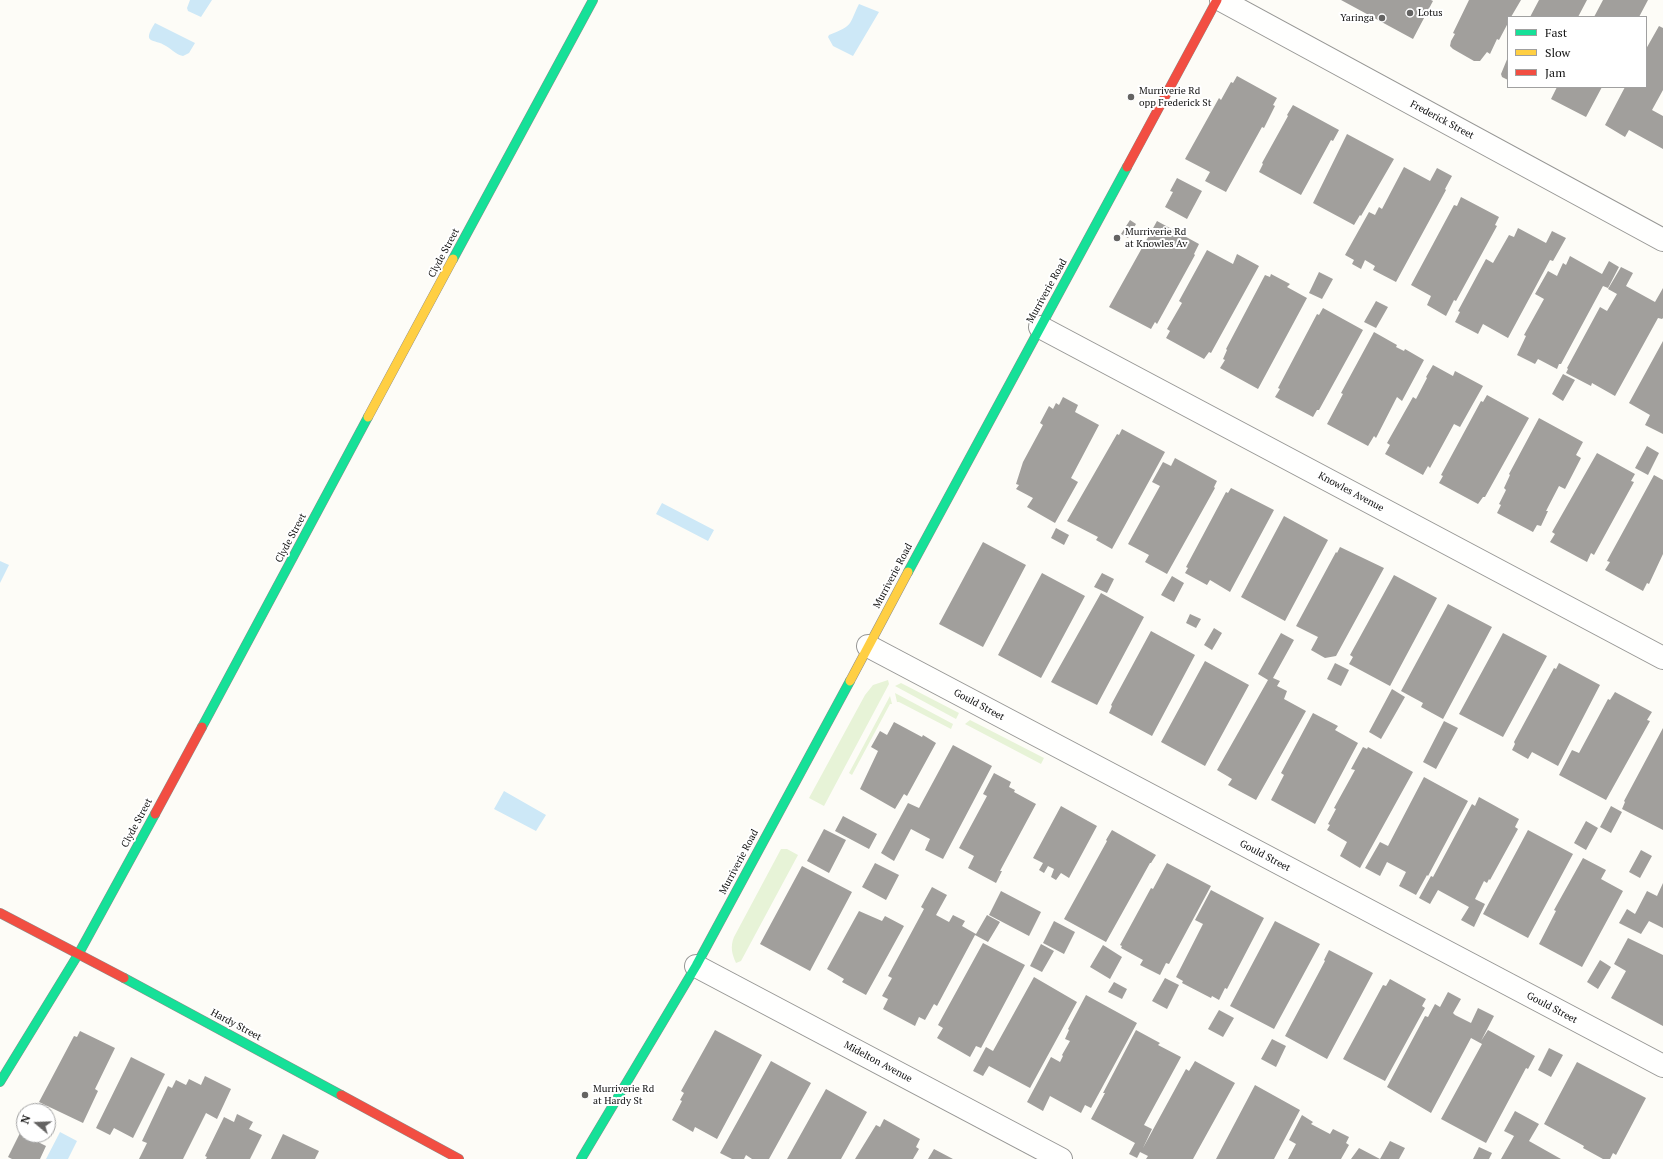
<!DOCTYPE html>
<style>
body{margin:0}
#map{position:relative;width:1663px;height:1159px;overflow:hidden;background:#fdfcf7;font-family:"PT Serif",serif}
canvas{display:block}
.legend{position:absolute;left:1507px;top:16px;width:140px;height:72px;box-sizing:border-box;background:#fff;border:1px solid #a0a0a0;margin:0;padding:5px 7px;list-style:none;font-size:12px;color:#111}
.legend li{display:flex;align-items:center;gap:8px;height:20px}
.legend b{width:20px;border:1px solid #a0a0a0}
.north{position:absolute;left:16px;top:1103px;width:40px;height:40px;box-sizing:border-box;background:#fff;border:1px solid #a0a0a0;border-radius:50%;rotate:289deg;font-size:11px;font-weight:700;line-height:16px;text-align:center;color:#111}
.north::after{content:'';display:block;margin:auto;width:14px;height:18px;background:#646362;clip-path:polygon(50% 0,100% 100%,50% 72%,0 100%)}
</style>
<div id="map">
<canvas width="1663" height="1159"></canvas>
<ul class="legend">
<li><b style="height:5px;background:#16e098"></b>Fast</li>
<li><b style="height:5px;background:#ffcf43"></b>Slow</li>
<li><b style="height:5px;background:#f24e42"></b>Jam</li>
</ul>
<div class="north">N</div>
</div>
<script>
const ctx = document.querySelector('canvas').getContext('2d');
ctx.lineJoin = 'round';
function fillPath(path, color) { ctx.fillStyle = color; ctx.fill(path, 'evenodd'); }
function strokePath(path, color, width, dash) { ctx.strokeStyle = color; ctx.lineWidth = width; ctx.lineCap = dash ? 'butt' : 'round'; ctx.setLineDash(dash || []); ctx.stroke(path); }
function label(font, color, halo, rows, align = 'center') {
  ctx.font = font + ' "PT Serif",serif'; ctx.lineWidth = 4; ctx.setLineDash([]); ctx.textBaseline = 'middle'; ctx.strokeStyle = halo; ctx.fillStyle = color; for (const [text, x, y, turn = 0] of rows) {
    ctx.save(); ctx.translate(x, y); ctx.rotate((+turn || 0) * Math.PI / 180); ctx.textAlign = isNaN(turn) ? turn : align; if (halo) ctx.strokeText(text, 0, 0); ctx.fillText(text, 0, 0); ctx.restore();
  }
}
fillPath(new Path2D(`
 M888,680L889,684L824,806L809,798L865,695L873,685Z
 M901,683L959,713L956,719L895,686Z
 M895,693L953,724L951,729L899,702H897Z
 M890,696L892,704H890L852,775L849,773Z
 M970,720L1044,758L1041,764L965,724Z
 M781,849H787L798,855L741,961L736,963C732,954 730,947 734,937Z`), '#e7f3d7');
fillPath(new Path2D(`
 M190,0H212L201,17L188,11L187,8Z
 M859,4L879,12L853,56L833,46L828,37L829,35C854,25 848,26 859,4Z
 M155,23L195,43L189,53L183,56C175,54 173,50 166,46C154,38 141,45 155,23Z
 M662,503L714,530L708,541L656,514Z
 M0,561L9,565L0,583Z
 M504,791L546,815L536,831L494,809Z
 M60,1132L77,1141L68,1159H46Z`), '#cde8f7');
fillPath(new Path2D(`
 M1341,0H1431L1433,1L1413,39Z
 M1469,0H1521L1511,17H1508V23L1499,40L1497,39L1490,54L1487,52L1480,61H1474L1453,49L1450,46L1451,41L1455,34L1453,33Z
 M1539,0H1587L1578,17H1530Z
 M1603,0H1648L1639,17H1594Z
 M1659,26L1663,28V90L1652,110L1663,116V149L1629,130L1625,137L1605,125L1625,87H1646V49Z
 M1508,57V80L1502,77L1501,74Z
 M1237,76L1277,98L1273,105L1275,106L1264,128L1262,127L1226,192L1205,181L1210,172L1185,159L1219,98L1221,100L1231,82L1233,83Z
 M1557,87H1602L1586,117L1551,99Z
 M1293,105L1339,130L1333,141L1331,140L1301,195L1259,172L1263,164L1262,163L1288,116L1287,115Z
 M1347,134L1394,159L1361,216L1360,215L1354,225L1313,203Z
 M1404,167L1430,181L1437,168L1452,176L1445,189L1446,190L1396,282L1373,270L1375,266L1365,260L1361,269L1352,264L1354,260L1345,255L1369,212L1375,215L1379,207L1382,209Z
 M1177,178L1202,191L1187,219L1165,207L1173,192L1170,191Z
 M1461,197L1499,217L1495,225L1497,226L1456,301L1454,300L1446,316L1427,305L1431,296L1411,285L1454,205L1457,206Z
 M1130,220L1136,224L1128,238L1121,234Z
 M1157,221L1199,244L1194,254L1195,255L1157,324L1155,322L1151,329L1109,307Z
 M1518,228L1546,243L1552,231L1566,238L1553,261L1550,260L1508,338L1483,324L1478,334L1455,322L1460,312L1458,311L1486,259L1493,263L1509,235L1514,237Z
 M1207,250L1233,264L1237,254L1259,266L1211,353L1209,352L1204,359L1166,338L1170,331L1167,329L1182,303L1179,301Z
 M1570,256L1602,274L1609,261L1619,267L1608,288L1603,286L1561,364H1559L1557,369L1538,359L1535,364L1517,355L1526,336L1524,335L1544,299L1535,294L1548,271L1557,276L1563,263L1566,265Z
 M1621,267L1633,273L1626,286L1655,302L1663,288V318L1662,319L1658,318L1615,396L1592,383L1591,386L1566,373L1568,369L1567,368L1600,307L1607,311L1617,294L1608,289Z
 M1319,272L1333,279L1322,299L1309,293Z
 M1271,274L1290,284L1287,287L1307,298L1258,389L1220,368L1225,360L1223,359L1227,350L1226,349L1265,275L1270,277Z
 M1376,301L1388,307L1376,328L1364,322Z
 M1323,308L1363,330L1319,410H1317L1313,417L1275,397L1280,389L1278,388L1317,314L1319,315Z
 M1374,332L1397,345L1396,347L1404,351L1405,349L1424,360L1402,401L1397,397L1376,438L1374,436L1368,446L1327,424L1343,394L1341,393Z
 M1663,341V434L1645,425L1650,415L1629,403Z
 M1433,365L1453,376L1455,371L1483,386L1460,427L1454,424L1430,468L1428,466L1423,475L1385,454L1390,445L1387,443L1413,397L1416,399L1427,378L1426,377Z
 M1563,374L1575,380L1563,401L1552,394Z
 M1487,395L1529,418L1485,497H1483L1478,504L1439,483L1443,476L1441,475L1481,401L1483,402Z
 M1063,397L1078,405L1075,412L1099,425L1071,478L1078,482L1055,523L1027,507L1033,498L1016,489L1019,485L1016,484L1023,462L1043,425L1040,423L1049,406L1053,409L1056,403L1059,405Z
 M1539,418L1583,442L1576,455L1581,458L1565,489L1559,486L1546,511H1548L1541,526L1537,525L1533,532L1497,513L1501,505L1499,504L1506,490L1504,488L1510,475L1509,474Z
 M1122,429L1165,452L1112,549L1096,540L1098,537L1067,521L1117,434L1119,435Z
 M1647,446L1659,453L1648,475L1635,468Z
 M1597,453L1635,474L1631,481L1634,482L1594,555L1591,553L1587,562L1550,542L1555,534L1552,532Z
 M1175,458L1217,481L1214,487L1215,488L1167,574L1145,562L1149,555L1128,544L1160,486L1152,482L1163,462L1171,466Z
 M1654,475L1663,480V554L1649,584L1647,583L1643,591L1605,570L1610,562L1607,561Z
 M1231,488L1274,510L1230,592L1210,580L1207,585L1185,573L1188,568L1186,567L1226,492L1228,493Z
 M1284,516L1328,540L1285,621L1241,597Z
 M1056,528L1069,535L1064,545L1051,538Z
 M983,542L1026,565L983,647L939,624Z
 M1340,547L1384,568L1336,656L1325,658L1311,650L1318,637L1296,626L1336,552L1337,553Z
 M1042,573L1085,596L1041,678L998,655Z
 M1102,573L1114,579L1107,593L1094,587Z
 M1394,575L1437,598L1390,686L1349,664L1353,657L1350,655Z
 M1172,576L1184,583L1174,602L1161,595Z
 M1101,593L1144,617L1097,705L1051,682Z
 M1448,604L1492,627L1443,719L1421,707L1423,703L1401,691Z
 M1190,614L1201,619L1196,628L1186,623Z
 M1214,628L1222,633L1212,650L1204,645Z
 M1151,631L1195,655L1152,736L1109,713L1112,706L1111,705Z
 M1281,633L1294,640L1273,678L1280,681L1277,686L1287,691L1284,699L1306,711L1256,800L1228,785L1232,779L1217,770L1268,680L1258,674Z
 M1503,633L1547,656L1503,737L1459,714Z
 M1205,661L1249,685L1205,766L1161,742Z
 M1335,663L1349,670L1341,686L1327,679Z
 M1559,663L1600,685L1558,766L1532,752L1528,759L1512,750L1515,744L1514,742L1554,668L1556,669Z
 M1392,689L1405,697L1381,739L1369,732Z
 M1615,692L1652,712L1647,720L1650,721L1606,800L1559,775L1572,750L1579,753L1608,699L1610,700Z
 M1313,713L1338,726L1335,730L1358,743L1315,824L1271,800L1284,775L1281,773Z
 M1444,721L1458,728L1436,769L1423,762Z
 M894,722L922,737L923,735L936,743L907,796L904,794L895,809L860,789L878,751L871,747L880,731L887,735Z
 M1663,728V830L1622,809L1625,802L1624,801Z
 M953,745L992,766L943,859L925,850L930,839L911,829L894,861L881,853L908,803L919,808Z
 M1363,747L1367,749L1368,747L1413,772L1360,868L1340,856L1347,842L1327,830L1330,825L1328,824L1336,809L1334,808L1355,770L1351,769Z
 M994,773L1011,782L1009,787L1015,790L1014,792L1036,804L1000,871H1002L996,883L968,868L974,856L959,848L987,796L983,794Z
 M1424,777L1468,801L1428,876L1427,875L1416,895L1399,886L1406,872L1387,862L1380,876L1365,868L1380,842L1388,846Z
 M1479,797L1519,819L1515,827L1518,829L1490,880L1489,879L1487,883L1484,881L1475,899L1485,904L1474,927L1461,920L1469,907L1438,890L1430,904L1419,898L1431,876L1433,877L1472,804L1475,806Z
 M1061,806L1097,826L1069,878L1061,873L1056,880L1051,877L1054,869L1048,866L1044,873L1039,870L1043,863L1033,858Z
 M1611,806L1622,812L1611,833L1600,827Z
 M843,816L877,834L869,849L835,831Z
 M1586,821L1598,828L1586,850L1574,843Z
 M824,829L846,840L829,873L807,861Z
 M1112,830L1156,855L1151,863H1150L1106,942L1064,919L1107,841L1106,840Z
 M1528,830L1573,854L1528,938L1483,914Z
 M1641,850L1652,856L1640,878L1629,872Z
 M1583,858L1606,870L1601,879L1623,891L1582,967L1539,944L1556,911L1554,910Z
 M875,863L899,875L886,900L862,887Z
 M1167,863L1211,886L1169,964L1166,963L1160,975L1140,965L1143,960L1121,948L1122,946L1120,945L1151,888L1153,889Z
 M802,866L852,892L810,971L760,944Z
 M1663,883V928L1649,921L1641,934L1619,923L1627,909L1635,914L1647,891L1657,896Z
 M932,887L947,895L936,915L949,922L953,915L965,921L962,926L976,934L987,915L1000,922L988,942L975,935L937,1006L934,1004L925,1020L919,1017L915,1026L883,1009L888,999L882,996L892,978L888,976L924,909L921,907Z
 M1211,890L1264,918L1227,989L1225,988L1219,1000L1212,996L1211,998L1182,983L1183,981L1176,977L1203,924L1195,920Z
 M1001,891L1041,912L1029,936L989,915Z
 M859,911L882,921L885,916L904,926L866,995L842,982L844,979L827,969Z
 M1054,921L1075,932L1064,954L1043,943Z
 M1275,921L1320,944L1274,1029L1230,1006Z
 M1628,938L1663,955V1026L1611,998L1626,971L1614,964Z
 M983,943L1025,965L981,1048L976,1046L970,1057L937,1038L943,1028L938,1025Z
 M1041,944L1054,951L1042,972L1030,966Z
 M1103,945L1122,957L1110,979L1090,967Z
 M1329,950L1373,973L1327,1059L1285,1036L1325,961L1324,960Z
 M1600,960L1611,967L1598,989L1587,982Z
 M1034,977L1077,1002L1030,1088L989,1066L983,1076L973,1071L986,1047L993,1051Z
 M1165,978L1179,985L1167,1009L1152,1001Z
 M1390,979L1426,999L1422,1006L1425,1008L1385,1081L1343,1059L1383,985L1386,986Z
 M1114,982L1127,989L1122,999L1108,992Z
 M1448,992L1461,999L1453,1013L1455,1015L1471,1023L1478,1008L1494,1016L1481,1041L1488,1030L1535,1056L1528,1069L1526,1068L1486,1143L1441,1119L1482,1044L1471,1038L1431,1113L1387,1087L1425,1016L1428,1017L1435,1004L1440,1007Z
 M1086,995L1137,1023L1091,1108L1085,1105L1081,1113L1050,1096L1043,1111L1027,1102L1051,1057L1060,1062L1063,1056L1062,1055L1070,1041L1065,1039L1069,1030L1068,1029Z
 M1219,1010L1234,1018L1223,1037L1208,1029Z
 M715,1030L762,1055L717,1139L695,1127L693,1132L672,1120L682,1101L680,1100L684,1093L681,1091Z
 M1136,1030L1160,1043L1158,1045L1181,1057L1144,1125L1152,1129L1143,1148L1186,1069L1189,1071L1195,1061L1235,1083L1193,1159H1146L1148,1156L1140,1152L1137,1158L1129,1154L1135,1143L1091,1119L1105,1093H1103Z
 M80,1031L115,1048L95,1089L98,1091L83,1123L39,1102L74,1036L77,1037Z
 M1272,1039L1286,1046L1276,1067L1261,1059Z
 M1549,1048L1563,1055L1551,1077L1538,1070Z
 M131,1057L165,1074L133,1138L114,1128L110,1135L96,1128Z
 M771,1061L811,1083L769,1159H752L746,1155L744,1159H732L720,1153Z
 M1577,1062L1646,1098L1616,1155L1613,1153L1610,1159H1603L1583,1148L1584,1146L1544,1124Z
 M205,1076L231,1089L217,1119L206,1113L183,1159H139L147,1143L142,1141L168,1086L172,1088L176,1080L186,1085L189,1079L201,1085Z
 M1255,1085L1300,1110L1274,1159H1216Z
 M826,1089L867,1112L841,1159H787Z
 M1515,1111L1539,1124L1529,1141L1561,1159H1501L1514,1136L1504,1131Z
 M237,1114L253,1122L249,1129L262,1135L250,1159H206L207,1157L205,1156L224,1117L234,1122Z
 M1302,1115L1313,1122L1311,1124L1330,1134L1333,1129L1349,1137L1346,1143L1349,1145L1341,1159H1288L1296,1144L1289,1140Z
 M884,1119L920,1139L916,1147L919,1149L913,1159H855L876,1125L880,1127Z
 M20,1133L46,1146L40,1159H12L8,1157Z
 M283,1134L319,1151L315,1159H271Z
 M1390,1141L1405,1148L1399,1159H1380Z
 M1479,1147L1492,1153L1489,1159H1473Z
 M1359,1148L1380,1159H1351Z
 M934,1149L953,1159H928Z`), '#a19f9c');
const street = new Path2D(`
 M1221,0L1663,240
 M1040,327L1663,658
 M868,646L1663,1066
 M696,966L1061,1159`);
const fast = new Path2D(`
 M453,259L593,0
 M908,572L1127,167
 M202,727L368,417
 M124,978L341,1095
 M0,1082L79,953L155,814
 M581,1159L696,966L850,681`);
const slow = new Path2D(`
 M368,417L453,259
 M850,681L908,572`);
const jam = new Path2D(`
 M1127,167L1217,0
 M155,814L202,727
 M0,913L124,978
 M341,1095L459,1159`);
strokePath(street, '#979795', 24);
strokePath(fast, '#8e8d8b', 10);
strokePath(slow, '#8e8d8b', 10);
strokePath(jam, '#8e8d8b', 10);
strokePath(street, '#fffffe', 22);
strokePath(fast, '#16e098', 9);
strokePath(slow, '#ffcf43', 9);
strokePath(jam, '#f24e42', 9);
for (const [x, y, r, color] of [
 [1410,13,4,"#646362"],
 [1382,18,4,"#646362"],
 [1131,97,4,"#646362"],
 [1117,238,4,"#646362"],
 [585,1095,4,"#646362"]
]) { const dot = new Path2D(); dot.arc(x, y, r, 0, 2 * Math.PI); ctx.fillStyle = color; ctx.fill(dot); strokePath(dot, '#fff', 1.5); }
label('10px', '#111', '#fff', [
 ["Lotus",1418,13],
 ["Yaringa",1374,18,"right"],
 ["Murriverie Rd",1139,91],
 ["opp Frederick St",1139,103],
 ["Murriverie Rd",1125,232],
 ["at Knowles Av",1125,244],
 ["Murriverie Rd",593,1089],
 ["at Hardy St",593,1101]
], 'left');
label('10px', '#111', '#fff', [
 ["Frederick Street",1442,120,28],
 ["Clyde Street",444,253,-62],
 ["Murriverie Road",1047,291,-61],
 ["Knowles Avenue",1351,492,28],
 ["Clyde Street",291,538,-62],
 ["Murriverie Road",893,576,-62],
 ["Gould Street",979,705,28],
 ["Clyde Street",137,823,-62],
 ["Gould Street",1265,856,28],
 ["Murriverie Road",739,862,-62],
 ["Gould Street",1552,1008,28],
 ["Hardy Street",236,1025,28],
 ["Midelton Avenue",878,1062,28]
]);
</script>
